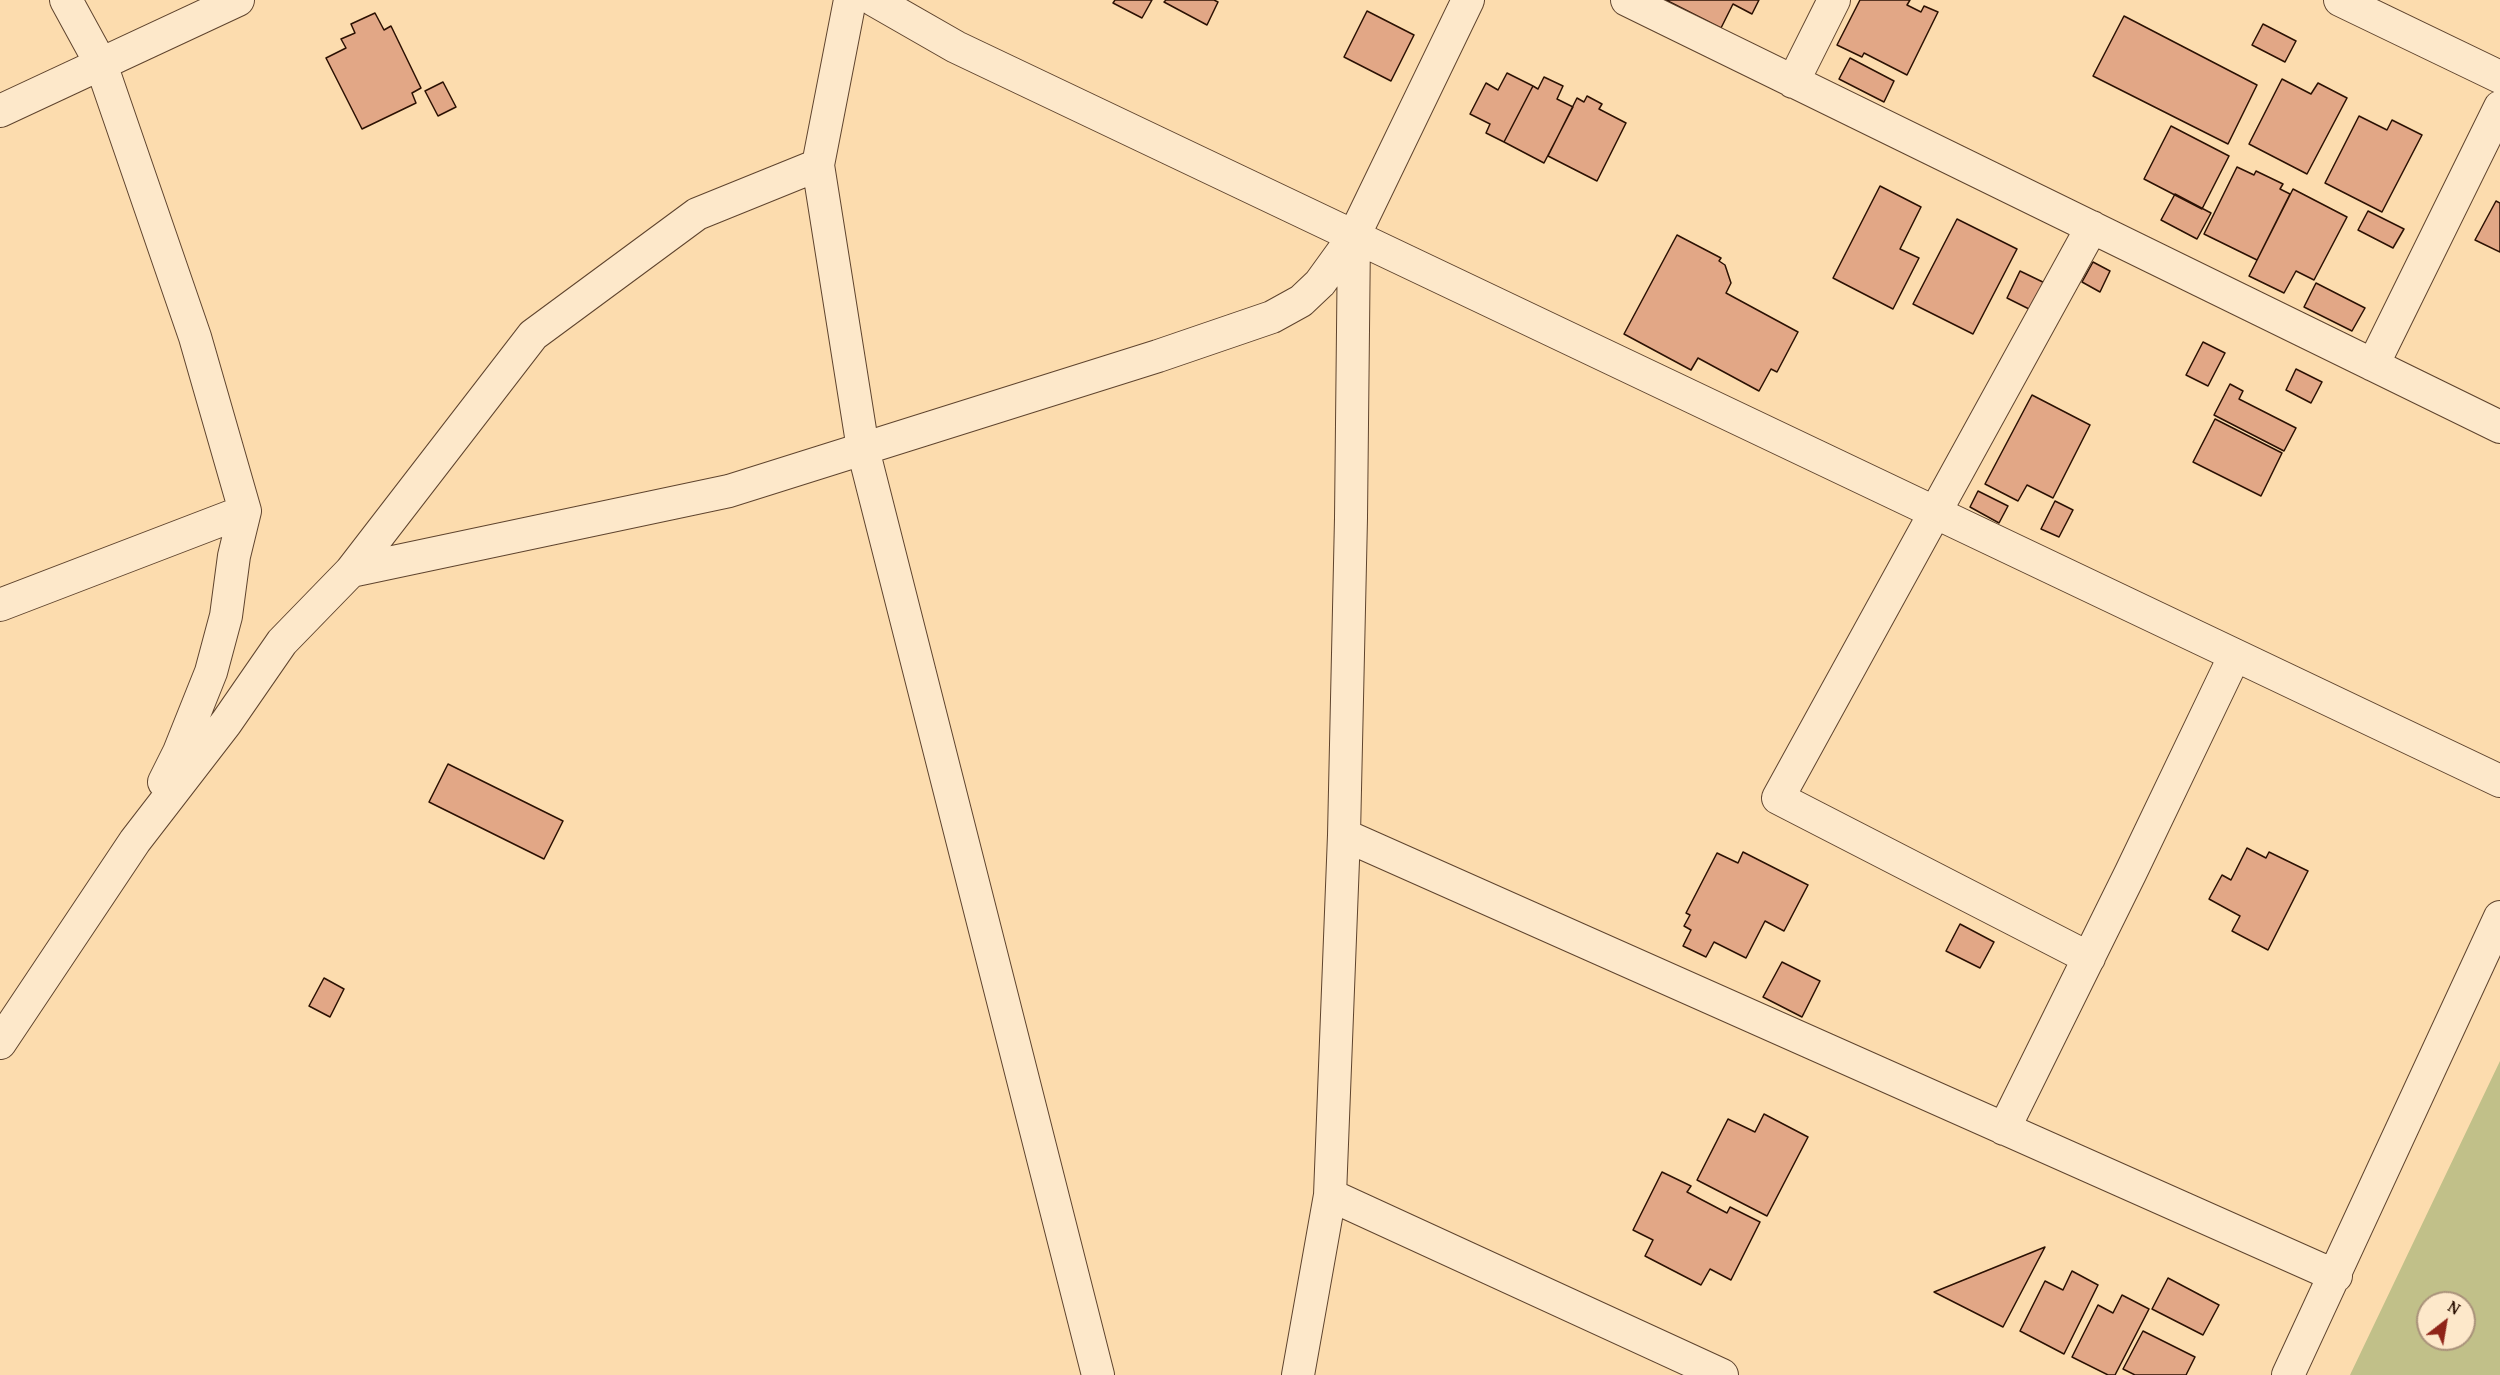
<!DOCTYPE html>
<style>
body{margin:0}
#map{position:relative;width:2500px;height:1375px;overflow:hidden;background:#fcdcae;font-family:"Gentium Book Plus",serif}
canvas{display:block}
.north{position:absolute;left:2416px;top:1291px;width:60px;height:60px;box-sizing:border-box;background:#fde8ca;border:2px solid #a9927a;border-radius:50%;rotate:31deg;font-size:16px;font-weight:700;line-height:24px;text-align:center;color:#2b1103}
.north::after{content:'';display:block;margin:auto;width:21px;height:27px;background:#8f2418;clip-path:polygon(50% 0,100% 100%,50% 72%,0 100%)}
</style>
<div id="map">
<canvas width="2500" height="1375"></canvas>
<div class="north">N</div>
</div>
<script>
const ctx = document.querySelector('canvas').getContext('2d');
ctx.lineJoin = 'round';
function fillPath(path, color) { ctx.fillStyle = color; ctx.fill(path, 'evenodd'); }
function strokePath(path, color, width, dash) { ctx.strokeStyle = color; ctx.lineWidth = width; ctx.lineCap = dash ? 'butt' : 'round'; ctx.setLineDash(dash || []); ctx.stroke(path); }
fillPath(new Path2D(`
 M2500,1061V1375H2350ZM2428,1303H2464V1339H2428Z`), '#c1c089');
const building = new Path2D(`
 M1115,0H1152L1142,18L1113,3Z
 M1166,0H1214L1218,2L1207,25L1164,2Z
 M1666,0H1759L1752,14L1733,4L1721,28Z
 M1860,0H1910L1907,5L1921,12L1924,6L1938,12L1907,75L1864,53L1862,57L1837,45Z
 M1367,11L1414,35L1391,81L1344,57Z
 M375,13L384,30L391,26L421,88L412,93L416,103L362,129L326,58L346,48L341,39L355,33L351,24Z
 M2124,16L2257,85L2228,144L2093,76Z
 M2263,24L2296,41L2285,62L2252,45Z
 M1850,58L1894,81L1884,102L1839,79Z
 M1507,73L1533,86L1504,142L1486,133L1490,124L1470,114L1486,83L1498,90Z
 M1544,77L1563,86L1557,99L1573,107L1544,163L1504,142L1533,86L1538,89Z
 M2282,79L2311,94L2318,83L2347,98L2307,174L2249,144Z
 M443,82L456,107L438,116L425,91Z
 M1587,96L1602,104L1599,109L1626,123L1597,181L1548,156L1577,98L1584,102Z
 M2359,116L2387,130L2392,120L2422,135L2382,212L2325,183Z
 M2171,126L2229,156L2202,209L2144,179Z
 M2237,167L2254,175L2256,171L2283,184L2280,189L2290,194L2257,260L2204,234Z
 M1880,186L1921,207L1900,249L1919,258L1893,309L1833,278Z
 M2293,189L2347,217L2314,280L2296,271L2284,293L2249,276Z
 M2175,194L2211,213L2197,239L2161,220Z
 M2496,201L2500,203V252L2475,240Z
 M2368,211L2404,229L2393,248L2358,230Z
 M1957,219L2017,249L1973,334L1913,304Z
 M1677,235L1721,258L1719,261L1725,265L1731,283L1726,293L1798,332L1777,372L1771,369L1759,391L1698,358L1691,370L1624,334Z
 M2093,262L2110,271L2100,292L2082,282Z
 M2020,271L2049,285L2035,312L2007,298Z
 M2316,283L2365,308L2352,331L2304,307Z
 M2203,342L2225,353L2208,386L2186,375Z
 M2296,369L2322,382L2311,403L2286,390Z
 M2230,384L2243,391L2239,399L2296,428L2284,451L2214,415Z
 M2032,395L2090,425L2053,498L2027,485L2018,501L1985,484Z
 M2215,419L2282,453L2261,496L2193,462Z
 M1978,491L2008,506L1999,523L1970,507Z
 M2055,501L2073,510L2059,537L2041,529Z
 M448,764L563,821L544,859L429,802Z
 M2247,848L2266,858L2269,852L2308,871L2268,950L2232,931L2240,916L2209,899L2222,875L2231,880Z
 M1743,852L1808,885L1784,931L1765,921L1746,958L1714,942L1706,957L1683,946L1691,930L1684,926L1690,915L1686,913L1717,853L1738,863Z
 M1960,924L1994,942L1980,968L1946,951Z
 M1782,962L1820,981L1802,1017L1763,997Z
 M324,978L344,989L330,1017L309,1006Z
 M1764,1114L1808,1137L1767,1216L1697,1180L1728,1119L1755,1132Z
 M1662,1172L1691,1186L1687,1192L1727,1213L1730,1207L1760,1222L1731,1280L1710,1269L1701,1285L1645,1256L1653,1240L1633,1230Z
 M2045,1247L2003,1327L1934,1292Z
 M2072,1271L2098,1285L2064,1354L2020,1331L2045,1281L2063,1290Z
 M2168,1278L2219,1305L2203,1335L2152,1309Z
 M2122,1295L2149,1309L2115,1375H2108L2072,1357L2098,1305L2113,1313Z
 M2143,1331L2195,1357L2186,1375H2135L2123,1369Z`);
fillPath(building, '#e2a786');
strokePath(building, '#2b1103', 1.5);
const minor = new Path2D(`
 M66,0L101,64L195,337L245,511L234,556L226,616L211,672L179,752L164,782
 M850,0L818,165L863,449L1098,1375
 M874,0L956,47L2500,781
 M1627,0L2500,427
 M2340,0L2500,77
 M1793,82L1834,0
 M0,111L238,0
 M2373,365L2500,107
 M351,571L533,335L697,214L818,165
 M0,605L245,511
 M1344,835L2336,1276
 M2089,958L1778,798L2092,227
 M0,1043L135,841L226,723L282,642L351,571L729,491L1158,356L1272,317L1301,301L1320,283L1354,236L1468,0
 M2004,1129L2131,872L2235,655
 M1330,1195L1722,1375
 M1298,1375L1330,1195L1344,835L1351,518L1354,236
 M2288,1375L2500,917`);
strokePath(minor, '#5f442e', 34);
strokePath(minor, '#fde8ca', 32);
</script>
